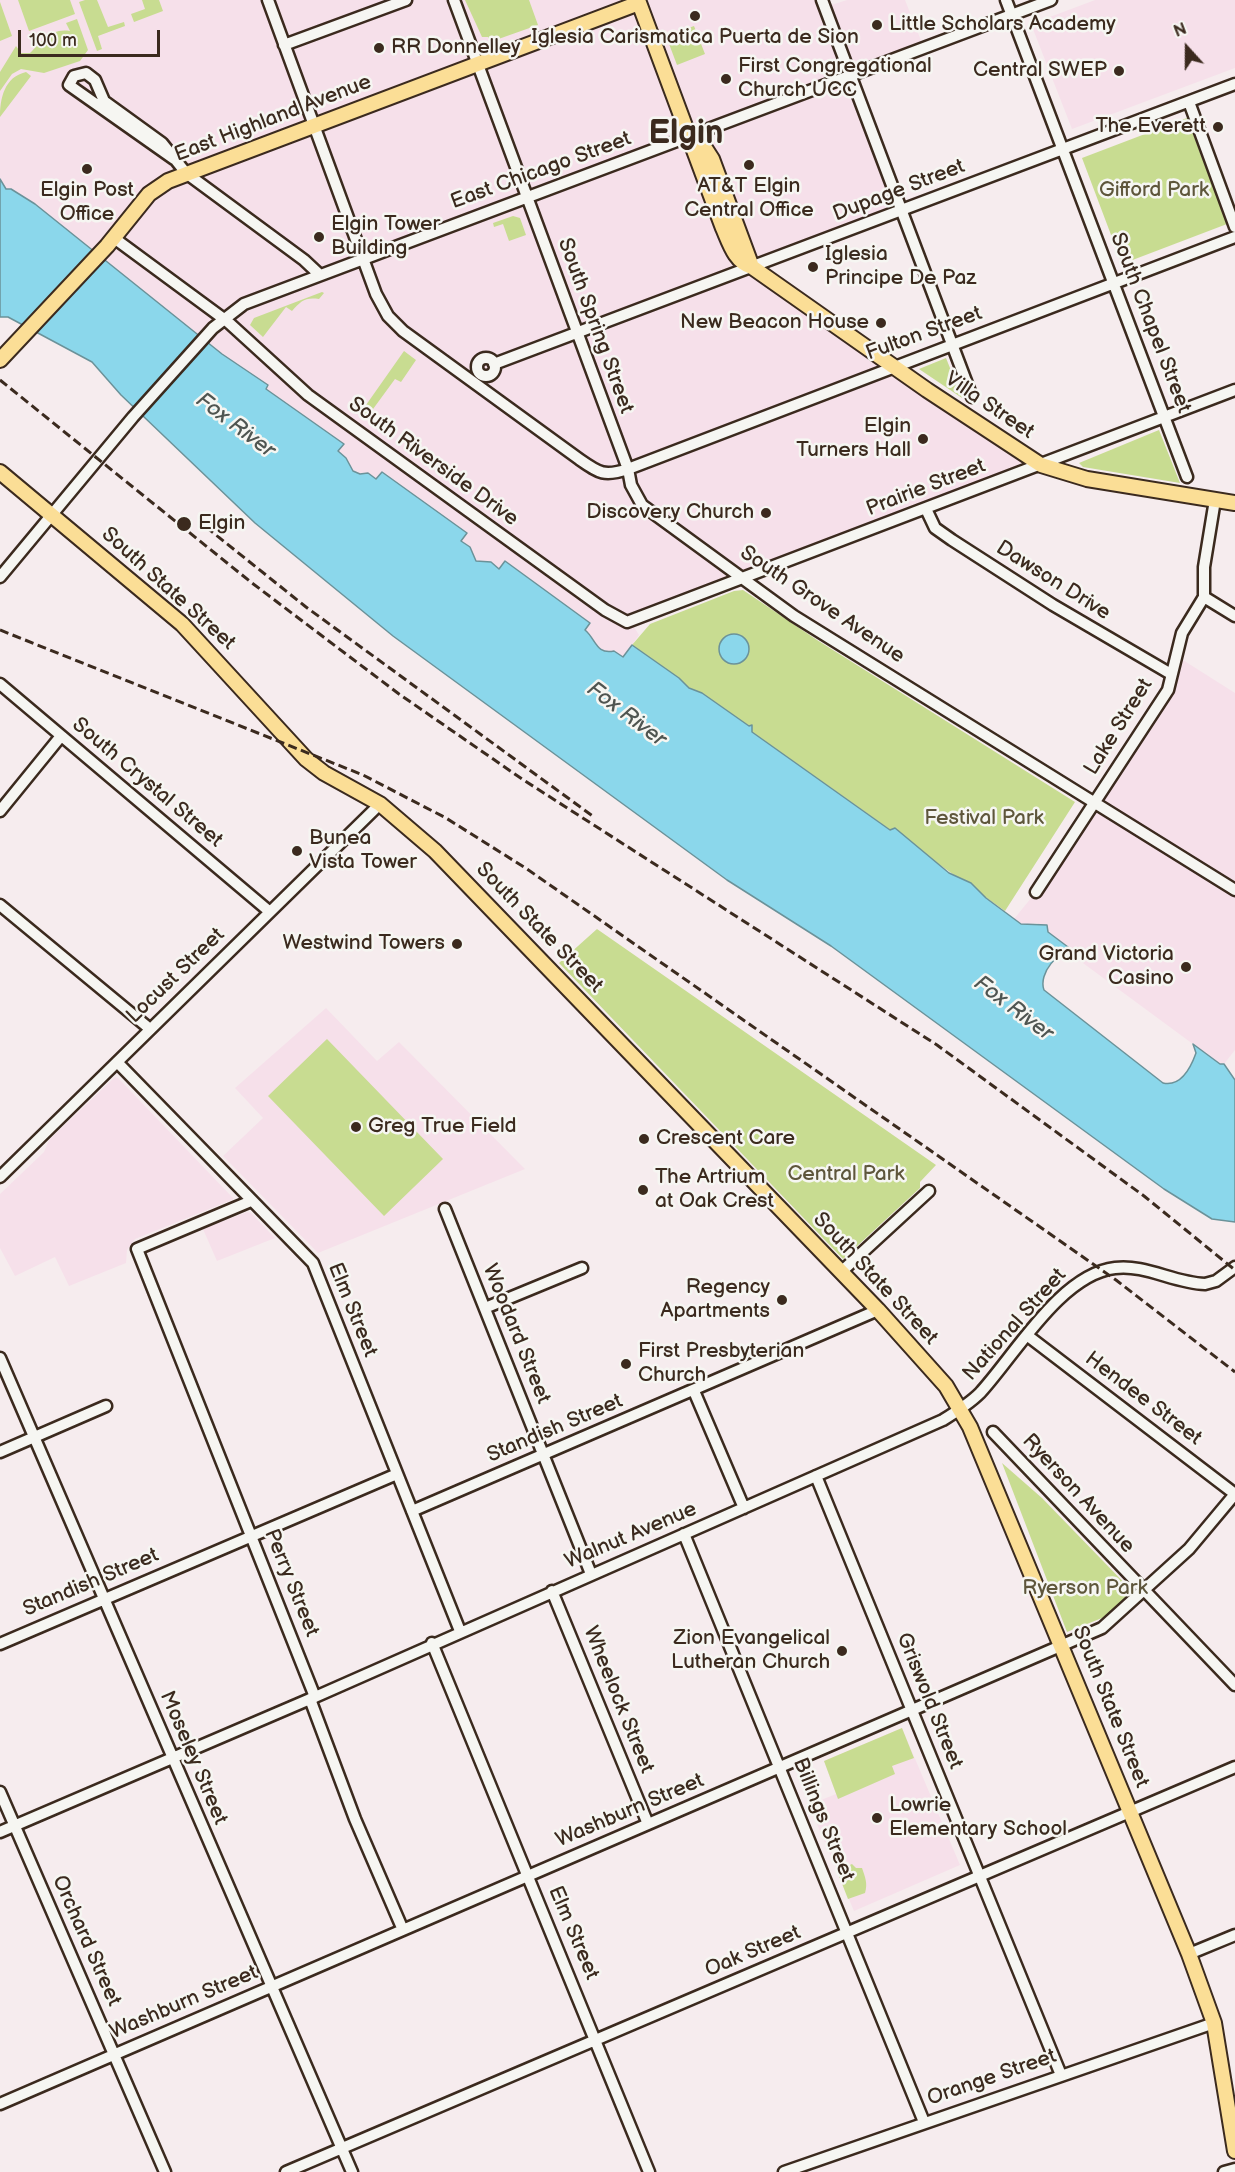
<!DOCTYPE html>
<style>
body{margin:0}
#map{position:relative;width:1235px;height:2172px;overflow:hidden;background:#f6ecee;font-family:"Balsamiq Sans",sans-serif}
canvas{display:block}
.north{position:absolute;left:1157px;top:18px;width:60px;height:60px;-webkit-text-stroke:4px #f6f6f2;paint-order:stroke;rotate:339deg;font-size:16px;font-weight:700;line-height:24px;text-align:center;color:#3b2a1e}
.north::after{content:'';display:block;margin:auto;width:21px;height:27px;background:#3b2a1e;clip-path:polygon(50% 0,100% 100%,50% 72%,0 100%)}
.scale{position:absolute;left:18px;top:30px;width:142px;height:27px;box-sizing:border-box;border:3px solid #3b2a1e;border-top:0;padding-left:8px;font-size:18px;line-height:21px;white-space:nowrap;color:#3b2a1e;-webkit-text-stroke:4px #f6f6f2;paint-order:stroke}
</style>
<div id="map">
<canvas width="1235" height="2172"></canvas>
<div class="north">N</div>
<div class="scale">100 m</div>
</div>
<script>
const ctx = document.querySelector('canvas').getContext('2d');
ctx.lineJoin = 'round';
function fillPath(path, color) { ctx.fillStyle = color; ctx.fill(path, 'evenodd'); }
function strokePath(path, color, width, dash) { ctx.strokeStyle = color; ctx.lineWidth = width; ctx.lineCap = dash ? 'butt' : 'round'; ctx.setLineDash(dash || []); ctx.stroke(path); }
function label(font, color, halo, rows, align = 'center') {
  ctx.font = font + ' "Balsamiq Sans",sans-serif'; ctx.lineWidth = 5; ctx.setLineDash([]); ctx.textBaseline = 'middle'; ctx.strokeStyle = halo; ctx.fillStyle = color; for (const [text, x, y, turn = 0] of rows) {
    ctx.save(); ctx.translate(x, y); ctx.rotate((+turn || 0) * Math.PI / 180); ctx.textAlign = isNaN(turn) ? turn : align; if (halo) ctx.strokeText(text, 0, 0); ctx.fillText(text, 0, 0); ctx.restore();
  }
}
fillPath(new Path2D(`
 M0,0H822L825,7L847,0H905L924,48L851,75L902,210L753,267L1041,465L631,622L639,635L623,658L601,650L585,630L589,622L505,561L499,569L476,561L470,547L461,541L467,533L382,472L376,479L353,471L338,451L343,444L266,389L268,385L223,355L35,204L11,189H6L0,179Z
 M1095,0H1235V68L1072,129L1031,24Z
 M1175,655L1235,693V1050L1224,1064H1220L1068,952L1037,923L1023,925L1014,919L1036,892L1168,690Z
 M326,1008L377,1061L399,1042L525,1169L318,1253L223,1156L263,1118L235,1088Z
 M115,1077L118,1078L234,1199L135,1239L127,1250L126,1263L69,1286L55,1257L15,1276L0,1248V1194L44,1152L49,1140Z
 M247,1212L251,1213L275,1238L217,1261L203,1229Z
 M902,1728L960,1865L854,1911L809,1805L836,1794L824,1761Z`), '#f6e0ea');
fillPath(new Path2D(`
 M18,0H70L75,14L29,31Z
 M85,0H97L108,27L124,22L125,26L98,36L102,49L97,51L79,2Z
 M142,0H159L163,11L134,22L131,14L145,9Z
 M465,0H529L538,25L490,42L488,37H482Z
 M0,2L12,36L0,41Z
 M77,19L88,50L80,61L44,73L21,69L12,74L0,91V72L16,46L21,53H30C43,41 50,28 70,31L66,23Z
 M694,26L705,54L677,65L666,36Z
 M26,72L31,76L0,117C0,99 4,77 26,72Z
 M1187,118L1227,224L1122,264L1082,158Z
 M513,216L520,218L526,235L509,241L503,224L494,227L493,223Z
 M322,292L324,293L319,299C305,297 301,301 292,311L286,307L263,337L250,325L254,318Z
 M404,351L416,360L401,382L395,379L365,420L359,415Z
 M946,358L962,398L919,369Z
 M1159,430L1180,483L1083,467L1079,463Z
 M743,590L817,640L1075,802L1005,911L752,732V726H749L702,693L689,688L679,678L632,645L650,624L734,591Z
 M597,929L936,1165L920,1182V1188L843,1259L559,963Z
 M327,1039L443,1159L384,1216L268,1096Z
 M1002,1463L1042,1498L1134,1593L1107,1616L1067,1632Z
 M902,1728L914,1758L892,1766L895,1774L838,1799L824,1761Z
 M852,1864L856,1868H862C865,1877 868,1883 865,1893L848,1899L837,1871Z`), '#c8dc91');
const water = new Path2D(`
 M0,179L6,189H11L35,204L222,354L268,385L266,389L344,444L338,451L346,458L353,471L360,474L368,473L376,479L382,472L467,533L461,541L470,547L476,561L491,562L499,569L505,561L590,623L585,630C596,639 596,655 614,651L623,657L632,645L679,678L689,688L702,693L749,726L752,725V732L890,830L895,828L949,873L971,883L986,898L1021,924L1047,925L1048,932L1076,953C1058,948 1038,974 1044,990L1163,1083C1181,1087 1191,1067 1196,1053L1193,1044L1220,1064H1224L1235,1080V1222L1212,1219L1164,1189L831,946L727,880L393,636L255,523L121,395L92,362L8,317H0Z
 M719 649a15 15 0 1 1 30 0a15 15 0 1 1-30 0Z`);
fillPath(water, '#8bd7eb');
strokePath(water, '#6b9299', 1.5);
const minor = new Path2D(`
 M268,0L376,294L388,316L403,331L579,459C599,473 604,477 628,469L1235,237
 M454,0L628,469L631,485L642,505L794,616L1235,890
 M822,0L972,397
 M1006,0L1187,477
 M284,45L406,0
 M1189,102L1235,227
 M174,159L69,85L74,76L86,73L95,80L104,101L162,143L186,173L304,260L320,275
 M114,238L228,322L308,395L605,610L627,622L1235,390
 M477 367a9 9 0 1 1 18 0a9 9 0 1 1-18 0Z
 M494,364L1235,84
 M926,509L935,528L952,540L1053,605L1171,674
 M0,577L133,417L213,328L244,304L1051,0
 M1204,597L1235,616
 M0,684L270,912
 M0,811L61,736
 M1036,892L1168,690L1182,633L1204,597V567L1215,500
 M0,905L150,1029
 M117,1062L313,1263L460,1631
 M0,1177L380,804
 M251,1201L137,1249L315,1697L310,1699L355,1819L403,1930
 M445,1209L591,1574
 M841,1272L929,1191
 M485,1308L582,1268
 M1028,1336L1235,1494
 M0,1358L352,2172
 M694,1391L744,1508
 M993,1432L1235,1685
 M0,1452L106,1406
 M816,1476L1061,2075
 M412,1511L878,1310
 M684,1534L924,2122
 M552,1591L648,1824
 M432,1643L649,2172
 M0,1644L397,1474
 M315,1697L943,1420C956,1412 969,1404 980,1393C1015,1355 1061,1274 1115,1268C1145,1264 1174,1283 1205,1284L1216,1281L1235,1267
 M0,1792L165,2172
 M0,1832L310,1699
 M1189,1954L1235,1935
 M0,2104L1102,1628L1189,1549L1235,1494
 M286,2172L1235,1767
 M784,2172L1214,2023
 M1224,2172L1235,2169`);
const major = new Path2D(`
 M638,0L723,228C730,244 735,262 752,267L927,390L1041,465L1087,479L1235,503
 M690,136L703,145L712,159L752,267
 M0,360L107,246L149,194L168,181L639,3
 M0,472L182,624L306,759L324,773L380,804L435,851L878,1310L946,1386L970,1427L1189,1954L1214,2023L1235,2151`);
strokePath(minor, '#3b2a1e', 15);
strokePath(major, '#3b2a1e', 18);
strokePath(minor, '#f6f6f2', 10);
strokePath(major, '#fbde96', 14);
strokePath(new Path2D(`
 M0,380L252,583L399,694L522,779L937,1045L1144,1196L1235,1270
 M206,527L306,607L594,817
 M0,630L363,775L446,818L527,869L1116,1280L1235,1372`), '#3b2a1e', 3, [9, 4.5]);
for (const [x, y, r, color] of [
 [695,16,6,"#3b2a1e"],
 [877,25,6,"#3b2a1e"],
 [379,48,6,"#3b2a1e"],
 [1119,71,6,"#3b2a1e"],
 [726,79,6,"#3b2a1e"],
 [1218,127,6,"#3b2a1e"],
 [749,165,6,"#3b2a1e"],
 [87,169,6,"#3b2a1e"],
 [319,237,6,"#3b2a1e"],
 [813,267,6,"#3b2a1e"],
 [881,323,6,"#3b2a1e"],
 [923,439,6,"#3b2a1e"],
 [766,513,6,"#3b2a1e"],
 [184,524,8,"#3b2a1e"],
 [297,851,6,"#3b2a1e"],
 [457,944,6,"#3b2a1e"],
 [1186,967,6,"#3b2a1e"],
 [356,1127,6,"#3b2a1e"],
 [644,1139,6,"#3b2a1e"],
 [643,1190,6,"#3b2a1e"],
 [782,1300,6,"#3b2a1e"],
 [626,1364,6,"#3b2a1e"],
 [842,1651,6,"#3b2a1e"],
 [877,1818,6,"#3b2a1e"]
]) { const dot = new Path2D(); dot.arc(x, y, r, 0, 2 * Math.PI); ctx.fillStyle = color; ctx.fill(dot); strokePath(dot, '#f6f6f2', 2); }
label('21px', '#3b2a1e', '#f6f6f2', [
 ["Little Scholars Academy",889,25],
 ["Iglesia Carismatica Puerta de Sion",695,38,"center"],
 ["RR Donnelley",391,48],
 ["First Congregational",738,67],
 ["Church UCC",738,91],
 ["Central SWEP",1107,71,"right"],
 ["The Everett",1206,127,"right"],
 ["AT&T Elgin",749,187,"center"],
 ["Central Office",749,211,"center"],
 ["Elgin Post",87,191,"center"],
 ["Office",87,215,"center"],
 ["Elgin Tower",331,225],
 ["Building",331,249],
 ["Iglesia",825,255],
 ["Principe De Paz",825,279],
 ["New Beacon House",869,323,"right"],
 ["Elgin",911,427,"right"],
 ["Turners Hall",911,451,"right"],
 ["Discovery Church",754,513,"right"],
 ["Elgin",198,524],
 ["Bunea",309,839],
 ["Vista Tower",309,863],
 ["Westwind Towers",445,944,"right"],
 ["Grand Victoria",1174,955,"right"],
 ["Casino",1174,979,"right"],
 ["Greg True Field",368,1127],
 ["Crescent Care",656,1139],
 ["The Artrium",655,1178],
 ["at Oak Crest",655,1202],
 ["Regency",770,1288,"right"],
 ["Apartments",770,1312,"right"],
 ["First Presbyterian",638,1352],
 ["Church",638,1376],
 ["Zion Evangelical",830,1639,"right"],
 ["Lutheran Church",830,1663,"right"],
 ["Lowrie",889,1806],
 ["Elementary School",889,1830]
], 'left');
label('21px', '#3b2a1e', '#f6f6f2', [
 ["East Highland Avenue",273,119,-21],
 ["East Chicago Street",541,171,-20],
 ["Dupage Street",899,191,-21],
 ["South Chapel Street",1150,323,69],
 ["South Spring Street",595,326,70],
 ["Fulton Street",924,334,-20],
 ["Villa Street",989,406,34],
 ["South Riverside Drive",433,462,36],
 ["Prairie Street",926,488,-21],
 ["Dawson Drive",1053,581,32],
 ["South State Street",168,589,42],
 ["South Grove Avenue",822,605,34],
 ["Lake Street",1119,727,-58],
 ["South Crystal Street",147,783,40],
 ["South State Street",539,928,46],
 ["Locust Street",176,976,-44],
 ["South State Street",875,1279,47],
 ["Elm Street",352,1310,68],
 ["National Street",1015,1325,-48],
 ["Woodard Street",516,1334,68],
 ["Hendee Street",1143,1399,37],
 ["Standish Street",555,1429,-23],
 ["Ryerson Avenue",1078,1494,47],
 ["Walnut Avenue",631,1536,-23],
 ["Standish Street",91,1583,-23],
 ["Perry Street",291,1583,68],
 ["Wheelock Street",618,1700,68],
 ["Griswold Street",929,1701,68],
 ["South State Street",1110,1707,68],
 ["Moseley Street",193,1758,67],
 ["Washburn Street",630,1811,-23],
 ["Billings Street",823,1820,68],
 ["Elm Street",573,1933,67],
 ["Orchard Street",86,1941,66],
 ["Oak Street",753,1952,-23],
 ["Washburn Street",184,2003,-23],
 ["Orange Street",992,2078,-19]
]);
label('21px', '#5e563b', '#f6f6f2', [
 ["Gifford Park",1154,191],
 ["Festival Park",984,819],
 ["Central Park",846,1175],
 ["Ryerson Park",1085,1589]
]);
label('italic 22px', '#4f5551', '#f6f6f2', [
 ["Fox River",235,426,37],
 ["Fox River",626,715,37],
 ["Fox River",1013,1009,37]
]);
label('bold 33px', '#3b2a1e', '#f6f6f2', [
 ["Elgin",686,135]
]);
</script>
